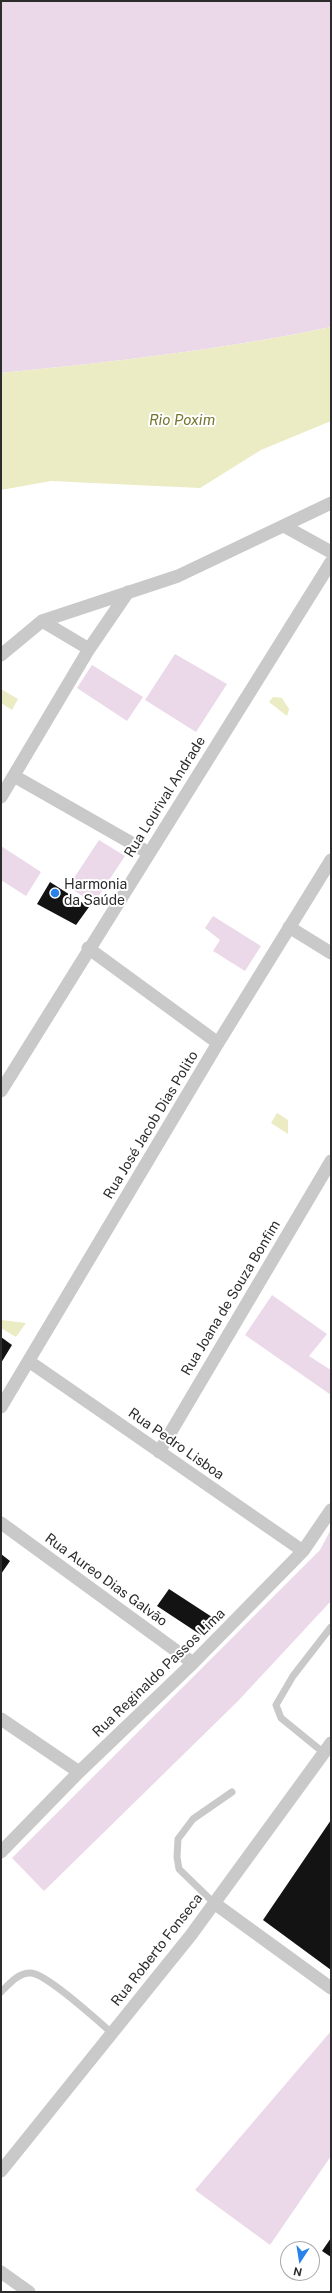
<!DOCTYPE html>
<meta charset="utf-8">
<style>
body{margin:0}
#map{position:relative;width:332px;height:2293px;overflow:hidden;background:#fff;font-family:"Public Sans",sans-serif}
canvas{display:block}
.frame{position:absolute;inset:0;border:2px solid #2c2c2c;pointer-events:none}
.north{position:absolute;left:280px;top:2241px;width:40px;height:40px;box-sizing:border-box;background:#fff;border:1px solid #ababab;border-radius:50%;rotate:192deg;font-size:11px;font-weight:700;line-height:16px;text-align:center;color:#2c2c2c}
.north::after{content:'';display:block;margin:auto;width:14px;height:18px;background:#2982e9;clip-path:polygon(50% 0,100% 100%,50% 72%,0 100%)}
</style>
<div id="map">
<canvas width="332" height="2293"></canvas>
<div class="frame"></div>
<div class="north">N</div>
</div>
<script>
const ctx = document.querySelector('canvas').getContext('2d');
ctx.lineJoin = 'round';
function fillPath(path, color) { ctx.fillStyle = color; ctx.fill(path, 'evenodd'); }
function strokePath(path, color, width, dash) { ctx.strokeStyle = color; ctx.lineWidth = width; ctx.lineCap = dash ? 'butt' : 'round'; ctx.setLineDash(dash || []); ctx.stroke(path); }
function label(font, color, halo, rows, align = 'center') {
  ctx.font = font + ' "Public Sans",sans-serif'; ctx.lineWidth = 4; ctx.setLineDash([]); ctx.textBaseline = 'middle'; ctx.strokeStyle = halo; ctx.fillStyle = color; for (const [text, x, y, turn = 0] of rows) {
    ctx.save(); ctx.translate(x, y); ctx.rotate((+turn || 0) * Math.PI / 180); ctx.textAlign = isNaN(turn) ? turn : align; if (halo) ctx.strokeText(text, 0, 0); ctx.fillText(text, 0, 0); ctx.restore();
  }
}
fillPath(new Path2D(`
 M1,1H331V327C222,350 111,362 1,373Z
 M175,654L227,684L196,732L145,700Z
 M92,665L143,697L127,721L77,688Z
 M99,840L125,856L94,903L68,887Z
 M1,846L41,872L26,896L1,880Z
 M213,916L261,946L245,971L213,951L220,940L205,928Z
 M272,1295L327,1334L309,1356L331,1370V1395L245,1335Z
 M331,1529V1601L238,1701L44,1891L12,1858L320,1550Z
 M331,2031V2156L270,2245L195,2190Z`), '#ebd9e9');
fillPath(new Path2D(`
 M331,327V421L261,450L200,488L51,481L1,490V373C111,362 222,350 331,327Z
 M1,689L18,699L12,710L1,703Z
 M273,697L282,698L289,709L287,716L269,702Z
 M277,1113L288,1120V1134L271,1123Z
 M2,1320L26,1323L16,1337L1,1328Z`), '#ebebc4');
fillPath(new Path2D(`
 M50,882L89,907L76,925L37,904Z
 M1,1337L12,1345L1,1363Z
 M1,1554L10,1561L1,1574Z
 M169,1589L212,1617L201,1635L157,1606Z
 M331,1820V1970L263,1920Z
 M331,2238V2257L322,2251Z`), '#131313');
strokePath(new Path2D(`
 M324,1753L281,1718L276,1705L293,1676L331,1627
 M214,1903L179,1869L177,1857L178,1839L193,1819L232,1792
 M1,1992C9,1984 19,1972 31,1973C47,1974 98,2021 112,2033`), '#c9c9c9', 7);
strokePath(new Path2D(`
 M284,526L331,552
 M42,621L89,649
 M1,655L42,621L178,576L331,503
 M14,776L149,853
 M1,797L89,649L128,592
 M289,927L331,953
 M88,948L218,1043
 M1,1091L331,562
 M30,1362L303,1551
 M1,1407L218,1043L331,860
 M159,1452L331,1161
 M1,1523L193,1663
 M1,1719L79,1772
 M1,1852L79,1772L193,1663L303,1551L331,1510
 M214,1903L331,1988
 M1,2171L191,1935L331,1743
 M1,2272L29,2292`), '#c9c9c9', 13);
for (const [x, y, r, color] of [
 [55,893,5,"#2982e9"]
]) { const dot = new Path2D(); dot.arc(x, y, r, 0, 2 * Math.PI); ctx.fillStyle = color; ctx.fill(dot); strokePath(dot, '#fff', 1.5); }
label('14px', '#2c2c2c', '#fff', [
 ["Rua Lourival Andrade",165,797,-58],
 ["Rua José Jacob Dias Polito",151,1125,-59],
 ["Rua Joana de Souza Bonfim",231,1298,-59],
 ["Rua Pedro Lisboa",176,1444,35],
 ["Rua Aureo Dias Galvão",106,1580,36],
 ["Rua Reginaldo Passos Lima",159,1673,-44],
 ["Rua Roberto Fonseca",157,1950,-52]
]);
label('14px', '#2c2c2c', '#fff', [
 ["Harmonia",64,885],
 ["da Saúde",64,901]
], 'left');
label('italic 15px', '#767631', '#fff', [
 ["Rio Poxim",182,420]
]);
</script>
